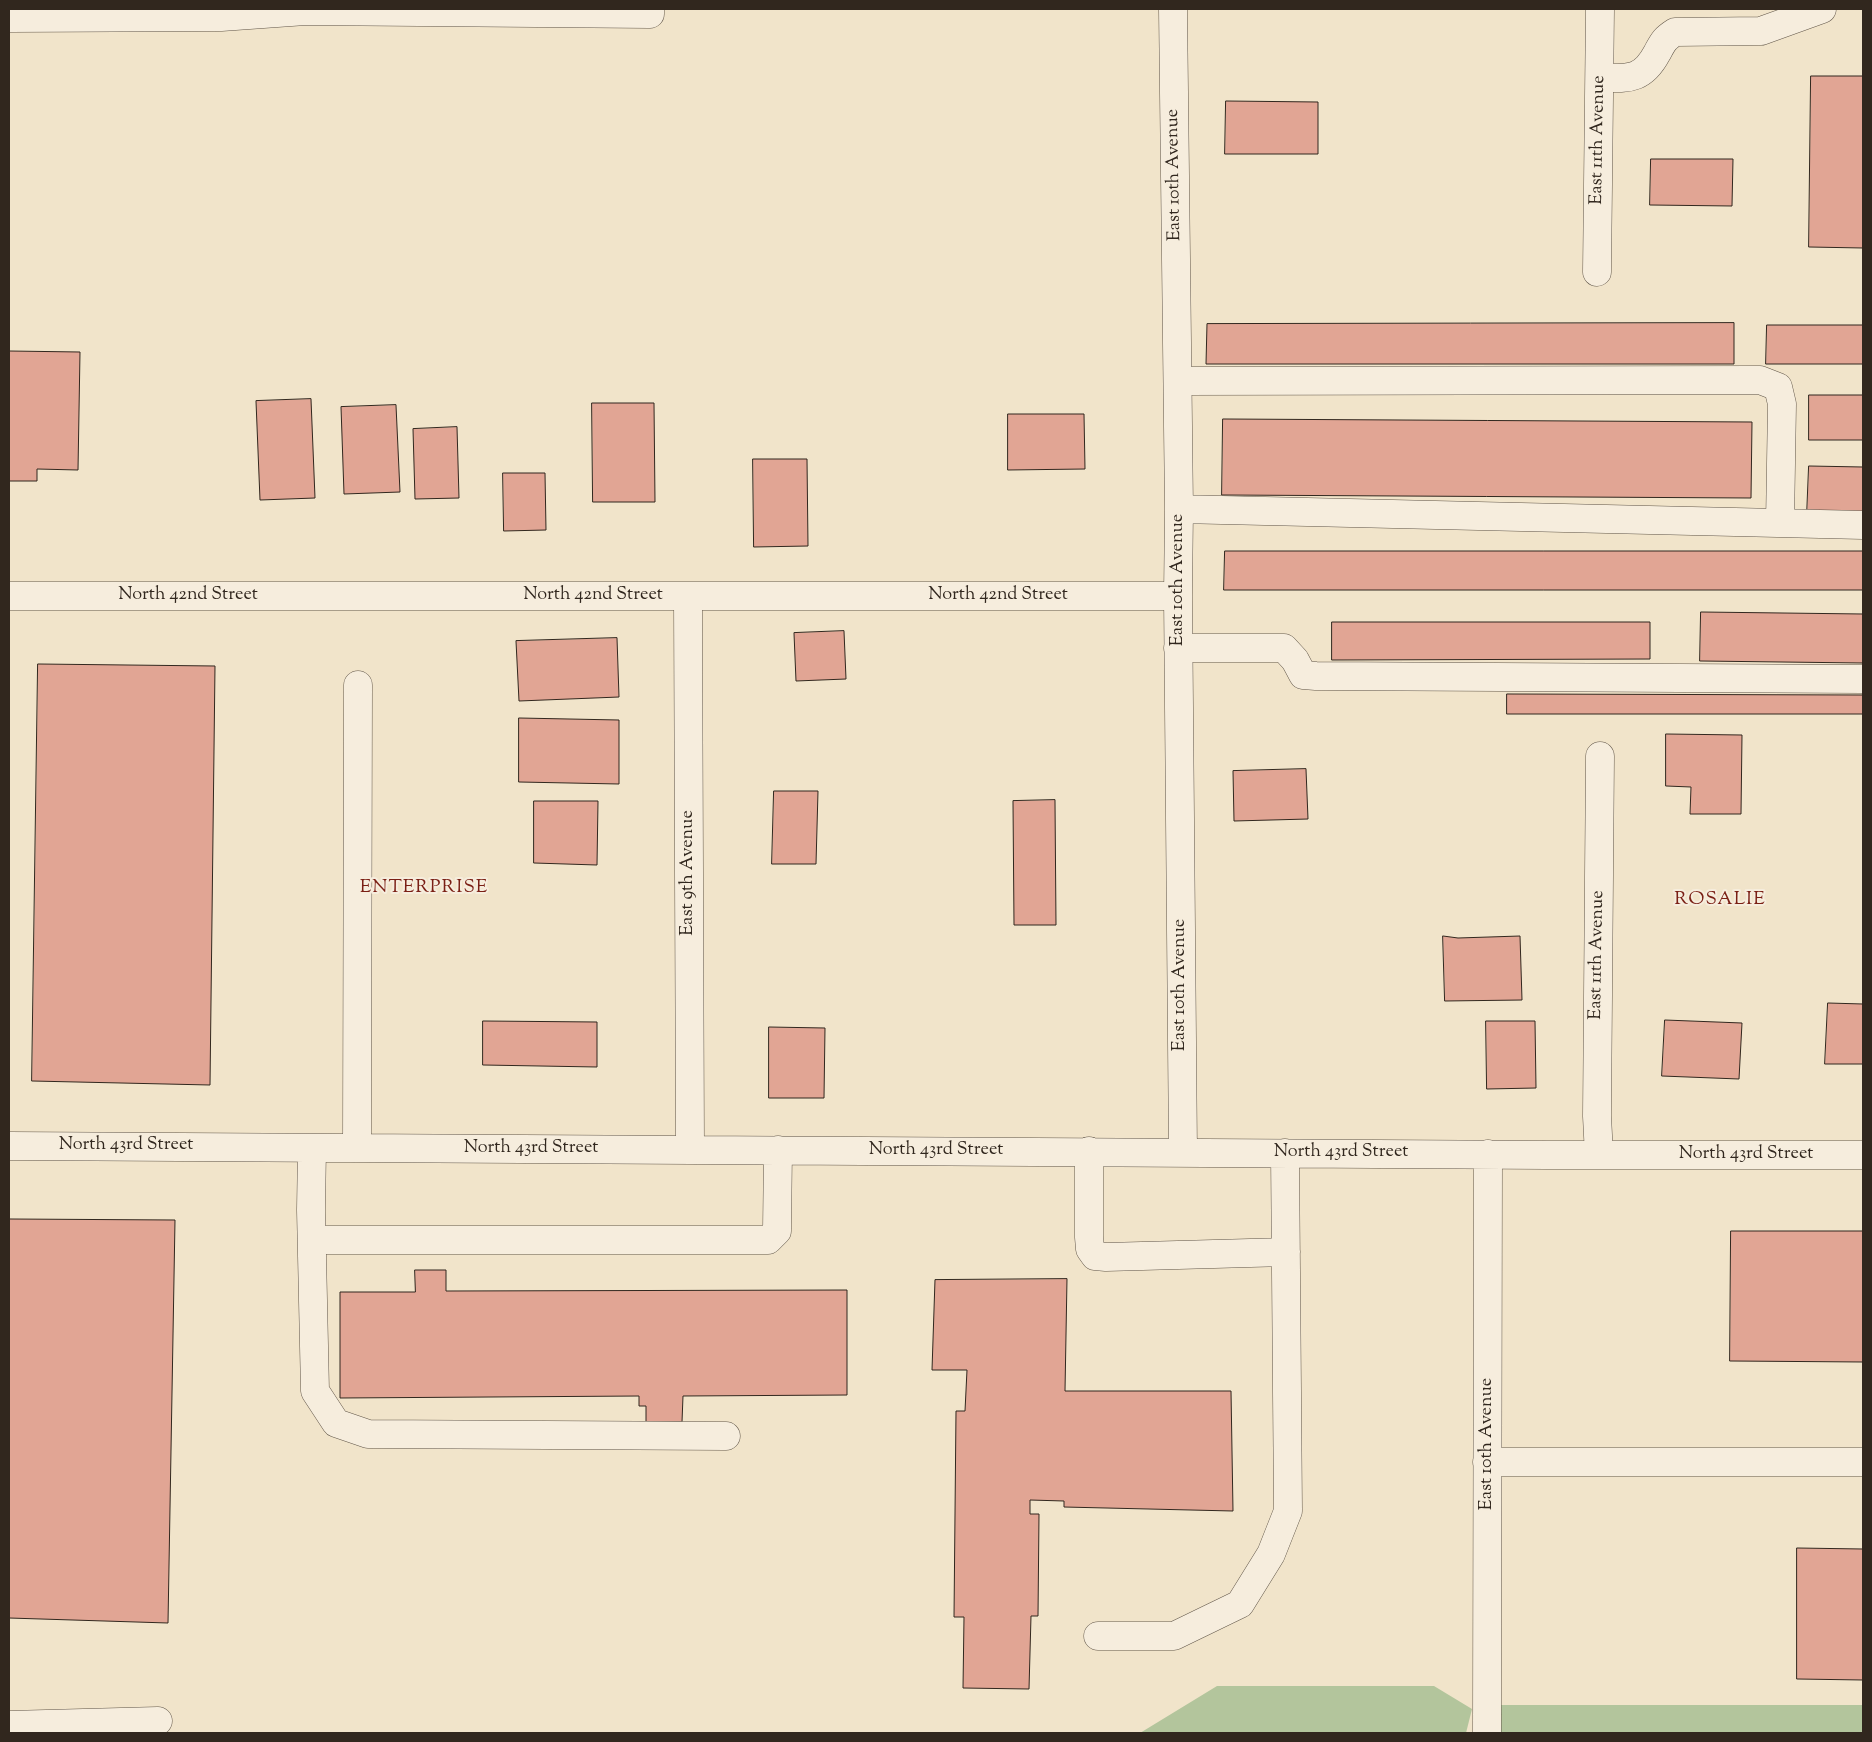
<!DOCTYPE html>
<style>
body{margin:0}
#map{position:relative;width:1872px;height:1742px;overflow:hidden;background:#f1e4ca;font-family:"Sorts Mill Goudy",serif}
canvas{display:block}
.frame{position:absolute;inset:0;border:10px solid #31271e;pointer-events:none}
</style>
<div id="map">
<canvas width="1872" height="1742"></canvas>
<div class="frame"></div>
</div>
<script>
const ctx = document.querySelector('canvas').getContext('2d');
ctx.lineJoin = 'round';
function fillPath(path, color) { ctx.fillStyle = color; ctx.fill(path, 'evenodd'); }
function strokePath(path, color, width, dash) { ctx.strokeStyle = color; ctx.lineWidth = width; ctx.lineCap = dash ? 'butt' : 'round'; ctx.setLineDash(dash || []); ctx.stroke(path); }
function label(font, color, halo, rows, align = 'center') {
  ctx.font = font + ' "Sorts Mill Goudy",serif'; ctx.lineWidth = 4; ctx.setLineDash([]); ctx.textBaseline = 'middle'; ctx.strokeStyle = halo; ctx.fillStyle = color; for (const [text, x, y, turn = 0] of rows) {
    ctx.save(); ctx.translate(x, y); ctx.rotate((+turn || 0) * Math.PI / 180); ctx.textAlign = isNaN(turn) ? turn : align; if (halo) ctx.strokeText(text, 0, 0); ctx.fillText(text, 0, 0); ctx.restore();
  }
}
fillPath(new Path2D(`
 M1217,1686H1434L1472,1709L1466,1733H1140Z
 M1497,1705H1863V1733H1495Z`), '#b3c59c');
const building = new Path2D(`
 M1811,76H1863V248L1809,247Z
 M1226,101L1318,102V154H1225Z
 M1651,159H1733L1732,206L1650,205Z
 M1734,323V364H1206L1207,324Z
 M1767,325H1863V364H1766Z
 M9,351L80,352L78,470L37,469V481H9Z
 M1809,395H1863V440H1809Z
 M311,399L315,498L260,500L256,401Z
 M592,403H654L655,502H593Z
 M396,405L400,492L344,494L341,407Z
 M1008,414H1084L1085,469L1008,470Z
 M1223,419L1752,422L1751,498L1222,495Z
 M457,427L459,498L415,499L413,429Z
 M753,459H807L808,546L754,547Z
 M1809,466L1863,467V516L1807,515Z
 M503,473H545L546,530L504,531Z
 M1225,551H1863V590H1224Z
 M1701,612L1863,614V663L1700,661Z
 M1332,622H1650V659L1332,660Z
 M844,631L846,679L796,681L794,633Z
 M617,638L619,697L519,701L516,641Z
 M38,664L215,666L210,1085L32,1081Z
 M1507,694L1863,695V714H1507Z
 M519,718L619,720V784L519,782Z
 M1666,734L1742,735L1741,814H1690L1691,787L1666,786Z
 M1306,769L1308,819L1234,821L1233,771Z
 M774,791H818L816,864H772Z
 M1055,800L1056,925H1014L1013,801Z
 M534,801H598L597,865L534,863Z
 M1443,936L1458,938L1520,936L1522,1000L1445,1001Z
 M1828,1003L1863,1004V1064H1825Z
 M1665,1020L1742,1023L1739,1079L1662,1076Z
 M483,1021L597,1022V1067L483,1065Z
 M1486,1021H1535L1536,1088L1487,1089Z
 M769,1027L825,1028L824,1098H769Z
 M9,1219L175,1220L168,1623L9,1618Z
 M1731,1231H1863V1362L1730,1361Z
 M415,1270H446V1291L847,1290V1395L683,1396L682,1422H646V1406H639V1396L340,1398V1292H415Z
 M1067,1279L1065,1391H1231L1233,1511L1064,1507V1501L1030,1500V1514H1039L1038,1616H1031L1029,1689L963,1688L964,1617H954L956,1411H965L967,1370H932L935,1280Z
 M1797,1548L1863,1549V1680L1797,1679Z`);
fillPath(building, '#e1a594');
strokePath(building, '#31271e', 1);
const minor = new Path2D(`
 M1173,9L1179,509L1178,596L1183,1152
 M9,18L221,17L305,11L650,14V9
 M1600,78C1628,78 1642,81 1657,53C1663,42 1664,39 1675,32L1761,31L1822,9
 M1597,272L1600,9
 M1178,381L1760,380L1778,387L1782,404L1780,523
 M1179,509L1863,525
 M9,596H1178
 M688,596L690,1149
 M1178,648H1284L1295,660L1303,675L1316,676L1863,679
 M9,1146L1547,1155H1863
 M312,1148L311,1210L315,1391L336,1423L368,1434L726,1436
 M357,1148L358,685
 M1089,1151V1237L1090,1249L1095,1256L1106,1257L1286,1252
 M1599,1155L1597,1116L1600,756
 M312,1240H768L777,1231L778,1150
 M1487,1462H1863
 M1098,1636H1174L1240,1604L1271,1554L1288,1511L1285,1153
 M9,1725L158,1721
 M1487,1733L1488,1154`);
strokePath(minor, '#615649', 29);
strokePath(minor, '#f6eddd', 28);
label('18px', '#31271e', '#f6eddd', [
 ["East 11th Avenue",1599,140,-89],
 ["East 10th Avenue",1175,175,-91],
 ["East 10th Avenue",1179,580,-90],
 ["North 42nd Street",188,596],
 ["North 42nd Street",593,596],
 ["North 42nd Street",998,596],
 ["East 9th Avenue",689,873,-90],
 ["East 11th Avenue",1598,955,-89],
 ["East 10th Avenue",1181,985,-90],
 ["North 43rd Street",126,1146],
 ["North 43rd Street",531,1149],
 ["North 43rd Street",936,1151],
 ["North 43rd Street",1341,1153],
 ["North 43rd Street",1746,1155],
 ["East 10th Avenue",1488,1444,-90]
]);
ctx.letterSpacing = '1px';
label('19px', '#7a1f14', '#f6eddd', [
 ["ENTERPRISE",424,889],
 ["ROSALIE",1720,901]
]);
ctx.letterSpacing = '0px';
</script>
